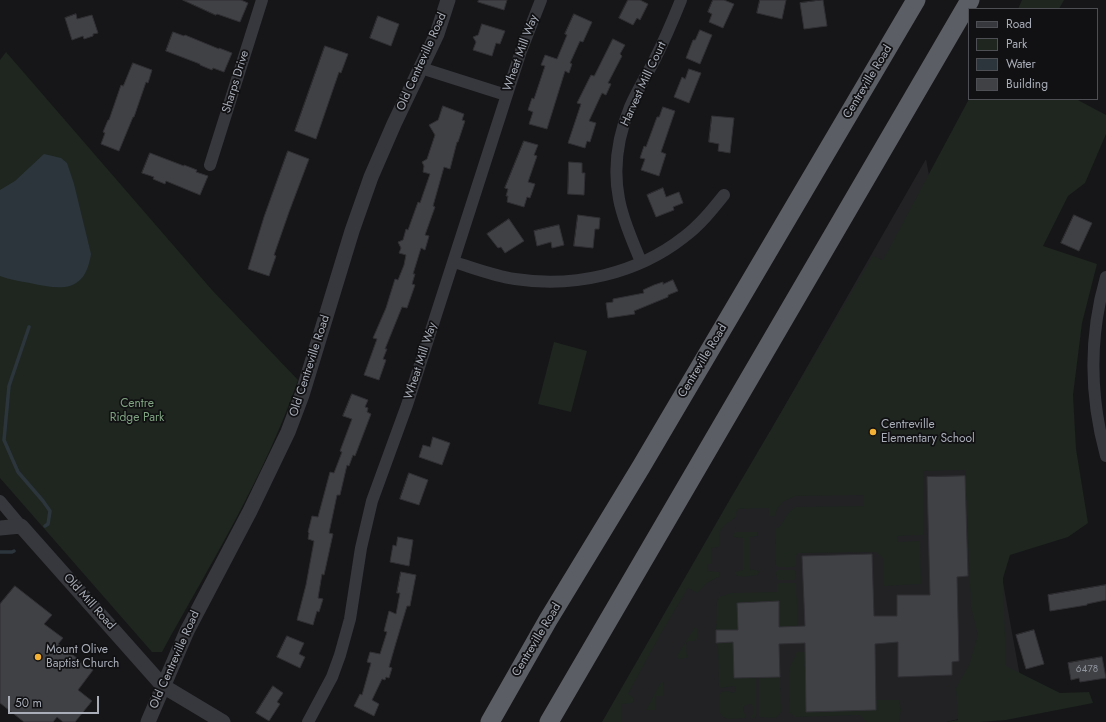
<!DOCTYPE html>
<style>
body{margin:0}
#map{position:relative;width:1106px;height:722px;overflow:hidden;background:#161618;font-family:Jost,sans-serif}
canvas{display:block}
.legend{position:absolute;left:968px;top:8px;width:130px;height:92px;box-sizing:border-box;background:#111113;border:1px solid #4d4f55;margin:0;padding:5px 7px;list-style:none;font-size:12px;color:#a8adb8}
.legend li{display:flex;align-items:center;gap:8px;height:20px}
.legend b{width:20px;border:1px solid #4d4f55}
.scale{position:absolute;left:8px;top:696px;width:91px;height:18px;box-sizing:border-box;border:2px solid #a8adb8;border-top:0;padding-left:5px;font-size:12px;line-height:14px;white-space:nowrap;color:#a8adb8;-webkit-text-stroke:3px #111113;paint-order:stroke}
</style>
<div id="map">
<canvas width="1106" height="722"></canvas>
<ul class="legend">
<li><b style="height:5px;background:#37383d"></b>Road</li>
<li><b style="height:11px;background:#1e261f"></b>Park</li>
<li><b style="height:11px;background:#2c353c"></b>Water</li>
<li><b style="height:11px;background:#404145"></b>Building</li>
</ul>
<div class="scale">50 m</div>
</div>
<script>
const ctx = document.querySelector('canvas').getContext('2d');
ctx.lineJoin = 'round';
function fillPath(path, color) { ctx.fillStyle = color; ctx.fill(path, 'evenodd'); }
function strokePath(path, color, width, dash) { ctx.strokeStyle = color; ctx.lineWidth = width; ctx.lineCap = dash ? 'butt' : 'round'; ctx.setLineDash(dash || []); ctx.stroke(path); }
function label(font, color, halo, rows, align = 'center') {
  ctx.font = font + ' Jost,sans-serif'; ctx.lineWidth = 3.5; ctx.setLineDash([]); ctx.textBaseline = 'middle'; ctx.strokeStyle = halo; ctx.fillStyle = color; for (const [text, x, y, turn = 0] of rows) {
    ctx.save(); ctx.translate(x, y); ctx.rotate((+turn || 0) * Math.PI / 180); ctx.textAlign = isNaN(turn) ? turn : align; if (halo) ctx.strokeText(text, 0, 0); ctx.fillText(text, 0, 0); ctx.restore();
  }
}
fillPath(new Path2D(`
 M926,159L1025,704L946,722H604Z`), '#222225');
fillPath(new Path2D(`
 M1022,0H1064L1059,9H1018Z
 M6,52L212,290L298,380C265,476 211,563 162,652H152L0,478V60Z
 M969,99H1076L1106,115V134L1085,183L1068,196L1043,246L1097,264L1082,323L1073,395L1076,449L1088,523L1068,537L1010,555L1003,578L1006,666L1060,693L1089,692L1093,703L1006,720L980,722H946L958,720L956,688L969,665L978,635L971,607L965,470L923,471V535L897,536V542L920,541L921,584L884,586L883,558L876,552L798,553L796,556V565L794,567H778L776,565L775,529C785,526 783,514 796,507L864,506V495L796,496L784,501L777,509L775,516L772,517L769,515V508L737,509L736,517C723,527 718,526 720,545L718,547L711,548V564H707V571L719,572L720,576L707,583L697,593L688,588L660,635L628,694L633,697L634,701L632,703L621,704L622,722H602L729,501L873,256L883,260Z
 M554,342L587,351L571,412L538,404Z
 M735,532H757L758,534L757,536L750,537V569L759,571L758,575C751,576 741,578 735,575V572L743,570V538L734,537V534Z
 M778,570H793L795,571L796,578L794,580H777L776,572Z
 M779,583H795L796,584L798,626L779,627L778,601L737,603L738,630H716L717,602L719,597L731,593L777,592V585Z
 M695,627L697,629V638L695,641H687L686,643L687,658L679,659L677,657L678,654Z
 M733,642L734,678H756V716L755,718H751V716L754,713V708L751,704H748L743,707C743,712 746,714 746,718L728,719L723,717L720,713V694L721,692L728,691L733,693L735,692L736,688L734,686L721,688L719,686L718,648L716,643Z
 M797,652H805L806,712L876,710V700H899L901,709L899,722H867L860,715L795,717L790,713L789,669Z
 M759,677H780L781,712L776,718L760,717L759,716Z
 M661,682H664L663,696H655V710H646Z`), '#1e261f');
fillPath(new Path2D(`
 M44,154L61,158L67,163L74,184L91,254C85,293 62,290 30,283C20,281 10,280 0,276V190L15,181Z`), '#2c353c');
strokePath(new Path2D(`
 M29,327L9,386L4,440L18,472L43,501L50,511L48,524L45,526
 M0,552H12L14,551`), '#2c353c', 3.5);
const building = new Path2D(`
 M183,0H241L248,3L240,22L217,14L216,15Z
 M479,0H507L504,10L478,2Z
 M628,0H640L648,4L640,20L637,18L633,25L619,18Z
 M713,0H724L734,4L723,28L709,22L712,14L708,12Z
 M760,0H786L782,19L757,13Z
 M823,0L827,26L804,29L800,3Z
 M76,14L77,19L92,15L98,33L93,34V36L84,39L83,36L72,40L65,18Z
 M574,14L592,22L583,42L580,41L570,63L572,64L569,73L565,71L547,129L529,124L533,112L528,110L532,98L534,99L545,66L541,65L545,55L557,59L567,35L565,34Z
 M378,16L399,24L391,46L370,38Z
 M482,24L505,31L500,44L496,43L492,56L473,50L476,42L473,37L478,35Z
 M700,30L712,35L700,64L686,58L693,40H695Z
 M173,32L184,36L185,35L219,49V48L232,53L224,72L213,68L212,70L200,65V64L166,51Z
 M613,39L625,45L620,54L622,56L608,83L611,84L606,95L602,93L589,121L596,123L590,142L587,141L585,148L568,143L581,104L577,103L591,75L594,76Z
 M325,46L348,54L341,73L339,72L316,139L295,131Z
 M133,63L152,70L148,83L146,82L134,117H133L119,151L101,144L105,133L103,132L108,120H109L121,85L123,86Z
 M689,69L701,73L689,103L674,97L682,77L685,79Z
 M443,106L464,114L462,120L465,121L458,142H457L450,169L444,167L433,206L435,207L425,235L429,236L425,250L421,248L413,274H415L412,284L415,285L407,308L402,307L385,349H387L383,359L386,360L379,380L364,375L377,339L373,338L386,308L395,279L398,280L404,265L406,255L399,253L401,248L398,242L403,240L406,229L408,230L418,202L420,203L430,174L423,172L424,166L422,162L427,159L435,135L429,125L438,120Z
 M663,107L675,111L661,152L666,154L659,176L641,170L645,159L640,158L644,146L646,147L657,117H659Z
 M712,116L734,118L730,153L718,151L719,144L709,142Z
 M524,141L538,145L534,155L537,156L528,182L535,184L530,198L527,197L524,207L507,202L508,196H506L508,189L505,188Z
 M288,151L309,159L289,212L274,255L276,256L269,276L248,269L264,217Z
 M150,153L184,166V165L197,170L196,172L208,176L200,195L166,181L165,184L153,179L154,177L142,173Z
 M569,162L582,163V173H585L584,195L568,194Z
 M663,188L666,197L679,192L683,203L673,207L674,210L656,217L647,195Z
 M578,215L600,218L599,229H595L593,248L574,246Z
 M1074,215L1092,223L1079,251L1061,243Z
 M509,219L524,241L505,253L501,247L498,248L487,234Z
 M559,225L564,245L552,248L551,242L537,246L534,231Z
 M673,280L678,291L668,295V297L634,311L635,314L608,318L606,303L613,302V299L644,293L643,290L654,285L663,282V284Z
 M352,394L368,400L365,407L368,408L367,412L371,414L355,456L353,455L349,466L347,465L340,495H337L329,533L333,534L324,575L322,574L318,598L323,599L319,612L317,611L313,625L297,620L306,585L314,541L308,539L309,533L308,532L312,516L318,517L330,472L334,473L342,452L340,451L352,419L343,416Z
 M433,437L450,443L442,465L419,457L423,445L430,447Z
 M409,473L428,480L419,505L400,499Z
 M965,476L968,576L957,577L959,661L952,662V675L898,677V642L875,644L876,710L806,712L805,643L779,644L780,677L734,678L733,642L716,643V630H738L737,603L779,601V627L805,626L802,556L872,554L874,616H897V595H930L927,477Z
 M398,537L413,540L409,566L390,562L393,545L396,546Z
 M401,572L416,575L410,606H407L395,646L389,667L392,668L389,678L386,677L385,680L382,679L372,700L379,704L374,716L354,706L360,694L362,695L371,663L367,662L370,652L380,654L387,632L384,631L389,611L396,614L400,593H397Z
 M1106,585V600L1087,604V605L1050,611L1048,595Z
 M15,586L52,615L44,624L63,638L58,644L93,670L78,690L92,701L75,722H63L57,717L53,722H24L0,703V604Z
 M1034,630L1044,664L1026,669L1016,635Z
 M287,636L304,643L299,654L305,657L300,668L277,657Z
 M1102,657L1106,678L1080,682L1079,678L1071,680L1068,663Z
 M273,686L283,693L277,702L280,704L269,721L256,713Z`);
fillPath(building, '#404145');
strokePath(building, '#303034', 1);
strokePath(new Path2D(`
 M421,68L506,95
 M210,165L262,0
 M454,262C474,268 494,276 515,279C574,288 637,274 684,237C700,225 712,210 724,195
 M641,262C633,242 623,221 619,199C613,168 618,136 630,107C637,91 646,76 654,61C664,41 673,20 681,0
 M1106,277C1089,336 1090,398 1106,456
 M0,501L21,526
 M308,722L332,677L340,655L350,619L361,548L372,501L407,405L521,51L541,0`), '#37383d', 12);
strokePath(new Path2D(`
 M0,528L21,526L163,686L223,722
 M148,722L187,631L250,511L288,432L302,395L352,231L371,177L394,124L437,34L448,0`), '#37383d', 15);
strokePath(new Path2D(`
 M490,722L548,620L641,467L916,0
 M549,722L970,0`), '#5b5e65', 19);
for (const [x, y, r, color] of [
 [873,432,4,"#f2b134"],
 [38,657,4,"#f2b134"]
]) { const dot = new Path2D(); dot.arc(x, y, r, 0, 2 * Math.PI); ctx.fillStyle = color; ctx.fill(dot); strokePath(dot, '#111113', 1.5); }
label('10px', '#8e929b', null, [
 ["6478",1087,670]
]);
label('12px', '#a8adb8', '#111113', [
 ["Wheat Mill Way",521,53,-70],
 ["Old Centreville Road",422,62,-66],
 ["Sharps Drive",236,82,-73],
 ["Centreville Road",868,82,-59],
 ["Harvest Mill Court",644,84,-65],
 ["Wheat Mill Way",421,361,-72],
 ["Centreville Road",703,361,-59],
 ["Old Centreville Road",310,366,-72],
 ["Old Mill Road",89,602,48],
 ["Centreville Road",537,640,-59],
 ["Old Centreville Road",175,660,-66]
]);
label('12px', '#7fa381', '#111113', [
 ["Centre",137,404],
 ["Ridge Park",137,418]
]);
label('12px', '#a8adb8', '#111113', [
 ["Centreville",881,425],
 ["Elementary School",881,439],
 ["Mount Olive",46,650],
 ["Baptist Church",46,664]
], 'left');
</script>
